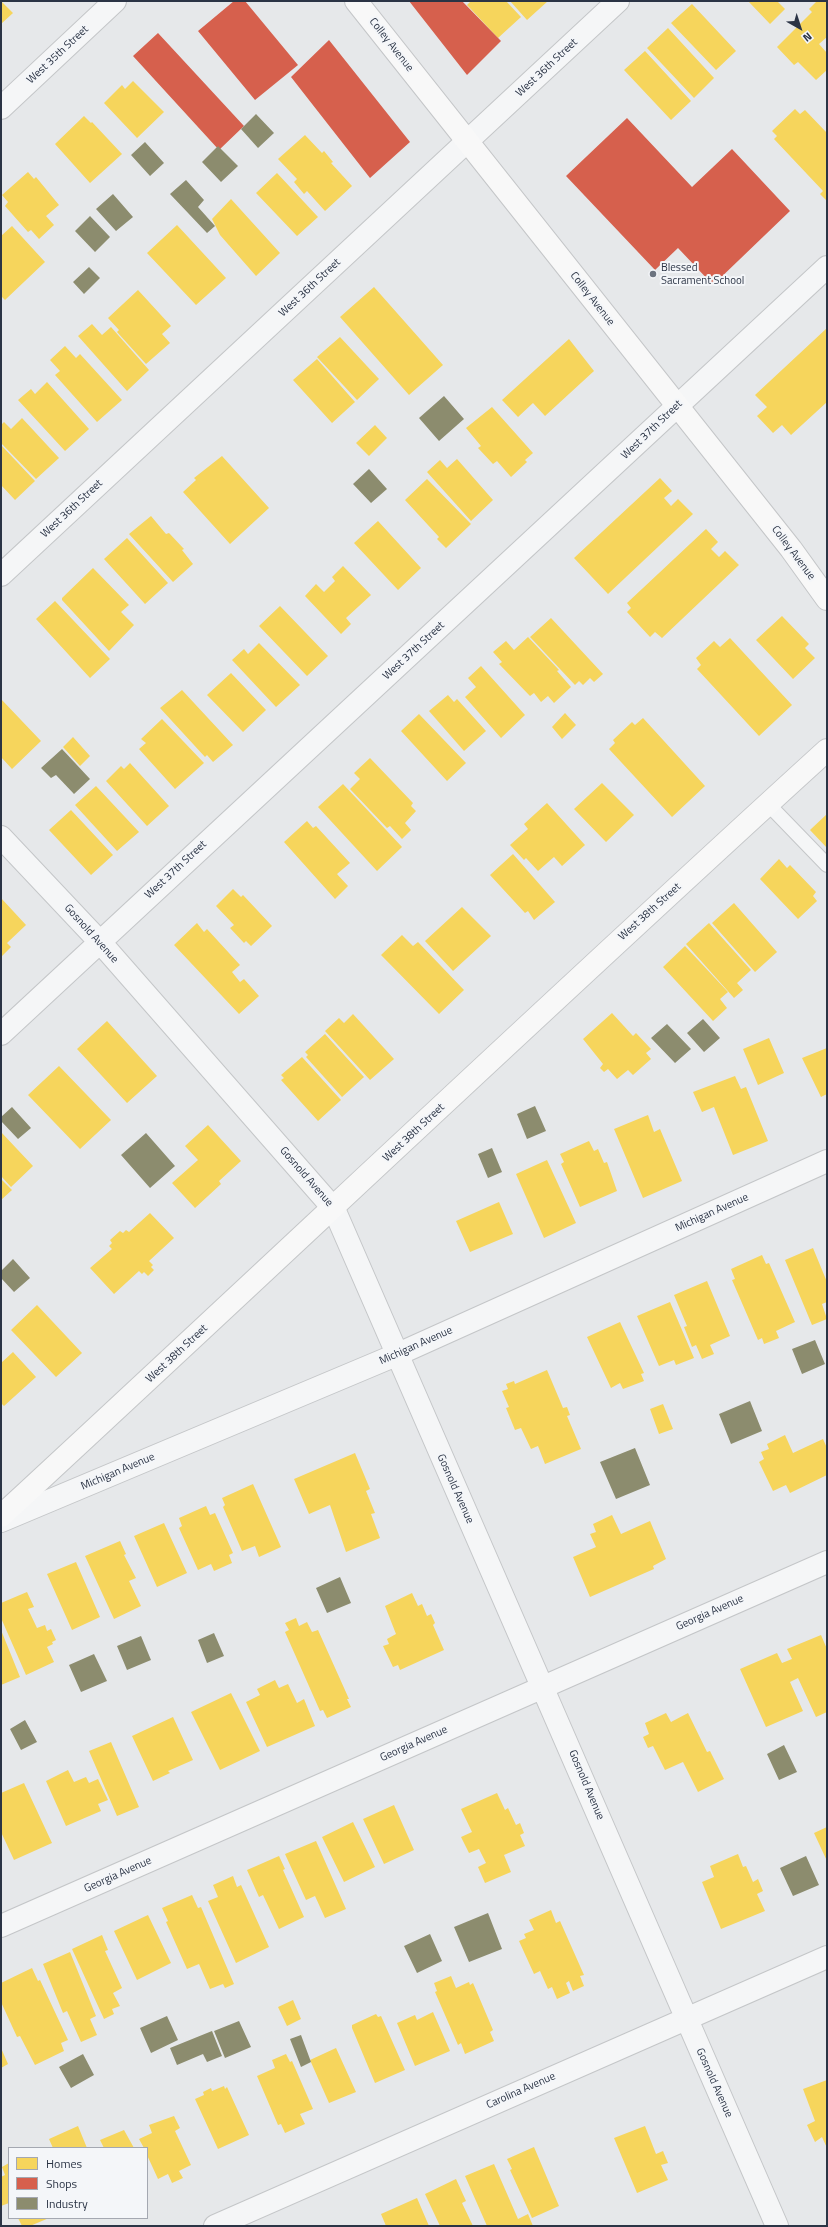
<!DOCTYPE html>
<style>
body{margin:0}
#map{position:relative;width:828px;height:2227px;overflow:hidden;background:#e6e8ea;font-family:"Titillium Web",sans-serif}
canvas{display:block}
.frame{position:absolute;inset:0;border:2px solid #2b3445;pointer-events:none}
.legend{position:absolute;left:8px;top:2147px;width:140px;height:72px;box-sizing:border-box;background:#f4f6f9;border:1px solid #a4a8b1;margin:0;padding:5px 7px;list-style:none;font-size:12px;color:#2b3445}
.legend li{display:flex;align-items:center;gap:8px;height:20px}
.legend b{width:20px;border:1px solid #a4a8b1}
.north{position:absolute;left:780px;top:8px;width:40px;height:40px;-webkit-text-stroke:3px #f4f6f9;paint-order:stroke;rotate:141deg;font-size:11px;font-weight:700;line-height:16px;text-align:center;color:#2b3445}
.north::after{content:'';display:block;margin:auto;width:14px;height:18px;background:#2b3445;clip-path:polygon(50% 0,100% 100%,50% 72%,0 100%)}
</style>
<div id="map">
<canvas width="828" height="2227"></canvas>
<div class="frame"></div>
<ul class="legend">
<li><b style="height:11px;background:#f6d55c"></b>Homes</li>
<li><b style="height:11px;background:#d6604d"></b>Shops</li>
<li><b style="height:11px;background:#8c8c6e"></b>Industry</li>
</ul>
<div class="north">N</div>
</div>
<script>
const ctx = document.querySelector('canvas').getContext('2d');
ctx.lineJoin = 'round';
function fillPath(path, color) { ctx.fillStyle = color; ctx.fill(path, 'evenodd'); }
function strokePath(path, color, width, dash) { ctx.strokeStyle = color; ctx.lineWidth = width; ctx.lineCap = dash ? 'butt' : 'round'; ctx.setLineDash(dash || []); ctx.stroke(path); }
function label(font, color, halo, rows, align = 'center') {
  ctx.font = font + ' "Titillium Web",sans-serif'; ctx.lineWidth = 4; ctx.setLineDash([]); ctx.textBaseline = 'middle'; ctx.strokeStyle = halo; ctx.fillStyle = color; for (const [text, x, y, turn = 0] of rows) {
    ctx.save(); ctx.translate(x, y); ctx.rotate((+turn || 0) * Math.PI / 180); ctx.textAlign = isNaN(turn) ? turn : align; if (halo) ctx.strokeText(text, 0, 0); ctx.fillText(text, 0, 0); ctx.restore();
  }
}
fillPath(new Path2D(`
 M1,1L13,13L1,24Z
 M471,1H506L521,17L498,38L467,5Z
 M510,1H548L527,20Z
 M748,1H777L785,9L770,24Z
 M817,1H827V37L819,44L827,53V70L816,80L798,62L794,65L777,47L812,12L809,9Z
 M692,4L736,51L716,70L671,23Z
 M668,28L714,78L694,98L647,48Z
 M645,51L691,101L671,120L624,70Z
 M133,81L164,112L137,138L104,103L122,85L125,89Z
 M795,109L800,114L805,110L827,133V201L820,194L823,191L774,139L777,136L772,131Z
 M84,116L91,123L92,122L122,154L90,183L55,144Z
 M305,135L322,153L324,151L333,162L331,163L352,186L325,211L307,191L304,194L294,182L297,179L278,159Z
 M28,172L34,179L36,177L59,205L46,216L54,225L39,239L31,230L28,232L5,206L8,202L2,195Z
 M277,173L318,217L297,236L256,193Z
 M231,199L280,253L256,276L220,235L212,219Z
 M177,225L226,278L196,305L147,253Z
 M12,226L45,262L5,300L1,296V236Z
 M374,287L443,365L409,395L340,317Z
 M138,290L171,326L162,334L170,343L146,364L117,332L119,330L108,318Z
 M92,324L102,335L111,327L149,370L127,391L78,336Z
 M827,328V402L791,435L782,425L773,433L757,416L767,407L755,395Z
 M340,337L379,379L357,400L317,357Z
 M569,339L594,371L545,416L533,403L518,417L502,400Z
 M65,346L76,358L80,354L122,400L97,422L55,375L60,371L50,360Z
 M317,359L355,402L332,423L293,380Z
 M47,382L89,429L65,451L18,400L31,389L35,394Z
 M492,407L533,453L525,460L527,462L511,477L497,461L493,464L478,448L481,446L466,428Z
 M22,418L59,458L36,479L1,443V425L4,422L11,429Z
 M375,425L387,438L369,456L356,443Z
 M1,445L35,481L15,500L1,485Z
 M222,456L269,508L230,544L183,492L196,480L194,478Z
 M457,459L493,500L471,521L427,472L440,460L447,468Z
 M660,478L672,491L664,498L671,506L678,499L693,514L608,594L574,558Z
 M427,479L471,524L446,548L437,539L439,537L405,500Z
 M151,516L166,534L169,533L184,549L182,550L193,564L173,582L129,534Z
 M378,521L421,568L398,590L354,543Z
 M706,529L718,542L711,549L719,557L725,551L739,565L662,638L655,632L650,637L627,612L631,608L627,603Z
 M127,538L168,583L145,604L104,559Z
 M343,566L371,595L346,618L351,624L341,634L305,596L316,584L324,592L335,581L332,577Z
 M93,568L129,605L121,612L134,625L109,651L62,600V598Z
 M55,601L110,659L90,678L36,619Z
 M280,606L328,656L307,676L259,626Z
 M782,616L809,644L805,648L815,658L793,679L756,640Z
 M551,618L603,674L594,682L590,678L583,685L579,681L575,685L530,637Z
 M528,637L559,670L557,671L571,687L554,703L548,696L541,702L534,693L530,696L499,664L502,662L493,652L506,641L514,650Z
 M730,638L792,705L759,736L697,669L701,665L696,658L714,641L720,647Z
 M259,643L300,685L276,707L232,660L244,649L248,654Z
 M481,666L525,715L501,738L465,697L476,687L468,678Z
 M231,673L266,710L243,732L207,695Z
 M182,690L233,745L213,762L207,755L205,757L160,708Z
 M448,695L454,702L457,699L486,731L464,751L429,711Z
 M1,699L41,741L12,769L1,757Z
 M565,713L576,725L562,739L552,727Z
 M419,714L466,763L447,781L401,731Z
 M643,718L705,786L672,817L609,749L615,743L613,740L632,722L635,725Z
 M162,719L204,763L175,789L139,749L146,743L141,739Z
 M73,737L90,756L80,766L63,747Z
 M370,758L413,803L411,806L416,811L405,823L411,830L402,839L390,826L387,828L350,789L360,779L354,773Z
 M130,763L169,806L147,826L106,781L121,766L124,769Z
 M602,783L634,815L606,842L574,809Z
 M343,784L402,847L377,871L318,807Z
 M96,786L139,832L117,851L75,805Z
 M547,803L585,845L562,866L554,857L538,871L526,858L524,860L510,845L528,829L524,824Z
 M71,810L113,855L91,875L49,830Z
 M827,814V848L810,830Z
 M307,821L313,828L316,826L350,863L337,874L348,886L335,899L284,842Z
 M513,854L555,902L534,920L528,911L525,913L490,875Z
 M779,859L787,868L790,865L816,892L813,896L817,901L798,919L760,879Z
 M233,889L241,897L243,895L272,926L251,946L246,941L244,943L230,928L234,925L216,906Z
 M1,898L26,925L7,943L11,947L2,956Z
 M734,903L777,952L755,972L712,923Z
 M462,907L491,936L453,971L425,941Z
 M197,923L204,932L207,929L240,965L232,972L240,982L244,979L259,996L239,1014L174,945Z
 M709,923L751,970L737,983L743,990L734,998L686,944Z
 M402,935L413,946L418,942L464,990L439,1014L381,955Z
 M685,946L728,992L720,999L727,1008L713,1021L663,967Z
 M612,1013L633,1036L636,1033L651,1049L646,1053L651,1059L633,1075L628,1070L617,1079L608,1069L604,1072L600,1068L603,1064L583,1039Z
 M353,1014L394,1059L370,1080L325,1031L339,1018L344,1023Z
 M107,1021L157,1076L127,1103L77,1049Z
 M325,1034L364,1077L342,1097L306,1057L308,1055L305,1052Z
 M769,1038L784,1073L758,1085L743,1049Z
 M827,1048V1094L821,1097L802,1058Z
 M302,1057L341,1100L318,1121L281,1080L284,1078L281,1075Z
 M59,1066L111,1120L80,1149L28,1095Z
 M735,1076L741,1089L746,1087L768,1141L733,1155L714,1107L702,1112L693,1092Z
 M648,1115L654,1132L660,1129L682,1181L643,1198L614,1129Z
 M208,1125L241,1161L219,1181L221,1184L195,1208L172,1183L198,1160L185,1146Z
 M1,1132L33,1166L11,1187L1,1176Z
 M589,1141L594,1151L598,1149L604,1163L607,1162L617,1191L580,1207L561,1164L564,1162L560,1154Z
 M547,1160L576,1223L544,1238L516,1174Z
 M1,1179L12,1190L1,1200Z
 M499,1202L513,1234L470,1252L456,1221Z
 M150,1213L174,1238L149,1261L153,1265L151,1267L154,1270L148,1276L144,1272L142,1274L139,1271L114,1294L90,1268L112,1249L109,1246L112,1243L110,1240L120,1231L123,1233L126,1230L129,1232Z
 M813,1248L827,1282V1302L822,1304L827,1319L812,1325L785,1260Z
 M762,1255L766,1264L769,1263L795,1322L776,1331L779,1338L764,1344L762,1338L758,1340L732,1280L735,1279L731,1269Z
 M707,1281L730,1336L710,1345L714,1354L702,1359L696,1345L692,1347L684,1327L687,1326L674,1295Z
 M670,1302L694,1358L676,1365L674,1360L659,1366L637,1316Z
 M37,1305L82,1353L56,1377L11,1330Z
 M620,1322L644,1373L641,1374L644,1381L623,1389L620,1383L611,1388L587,1337Z
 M13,1352L36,1377L4,1406L1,1403V1363Z
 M547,1370L563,1408L567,1407L570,1415L567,1416L581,1449L545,1464L538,1446L531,1449L521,1428L515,1430L506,1408L509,1407L502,1391L508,1389L506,1384L514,1381L515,1384Z
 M663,1404L673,1429L659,1434L650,1409Z
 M785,1435L793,1453L823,1439L827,1448V1475L790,1493L786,1485L773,1491L759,1462L764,1459L761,1452L769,1449L767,1444Z
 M355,1453L370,1489L366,1491L375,1513L371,1514L380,1538L346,1552L330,1505L309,1514L294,1479Z
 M253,1484L281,1547L259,1557L255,1546L242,1551L223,1507L225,1505L222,1498Z
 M206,1506L210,1515L215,1513L233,1553L229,1555L232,1563L214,1571L211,1564L198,1570L179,1528L182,1526L179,1518Z
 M612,1515L621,1534L650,1521L666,1559L653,1566L654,1569L590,1597L573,1557L596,1547L590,1534L596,1532L593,1524Z
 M164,1523L187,1573L157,1587L134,1536Z
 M120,1541L126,1554L124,1555L136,1578L129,1581L141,1606L114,1619L85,1556Z
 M76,1562L100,1617L72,1630L47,1574Z
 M27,1592L34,1607L28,1609L37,1628L45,1625L47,1631L51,1629L56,1640L52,1642L53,1644L47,1647L54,1662L26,1675L1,1618V1603Z
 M412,1593L418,1606L422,1604L427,1616L431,1614L435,1623L433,1625L444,1650L400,1670L398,1665L393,1667L383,1646L389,1644L387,1639L396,1634L385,1606Z
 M296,1618L299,1626L307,1622L312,1632L318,1630L349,1699H347L351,1707L327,1718L323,1710L320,1711L285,1632L289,1630L285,1623Z
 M1,1630L20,1677L1,1685Z
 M821,1635L827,1649V1712L816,1717L798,1678L790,1682L803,1711L766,1727L740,1669L777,1653L782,1663L792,1659L787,1649Z
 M275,1680L279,1688L288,1684L297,1703L304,1699L315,1726L267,1747L246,1702L260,1695L257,1689Z
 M231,1693L260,1751L220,1770L191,1712Z
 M666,1713L671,1722L688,1713L707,1752L710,1751L724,1779L698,1792L683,1762L665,1770L653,1746L648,1748L643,1737L649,1734L645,1723Z
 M173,1717L193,1760L168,1771L170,1773L153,1781L132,1736Z
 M111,1742L139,1807L117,1816L89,1751Z
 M68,1770L74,1782L86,1777L89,1783L98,1779L108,1800L98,1804L101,1811L66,1826L46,1781Z
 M24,1783L52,1843L14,1860L1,1832V1793Z
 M497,1793L505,1810L508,1808L516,1825L520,1823L524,1833L520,1835L525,1846L504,1855L511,1872L485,1883L478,1867L486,1863L479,1849L469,1853L461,1837L472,1832L461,1809Z
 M394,1805L414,1850L384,1864L363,1819Z
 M353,1822L375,1867L344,1882L322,1837Z
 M827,1827V1861L814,1833Z
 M316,1841L346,1909L325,1918L315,1896L306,1900L285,1854Z
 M738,1854L743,1867L746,1866L753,1882L758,1879L763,1891L757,1894L765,1911L721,1929L702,1882L714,1877L710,1866Z
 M279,1856L285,1869L283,1870L304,1917L279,1929L263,1895L259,1897L247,1870Z
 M233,1876L237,1887L241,1885L269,1947L236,1963L208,1901L218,1897L213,1885Z
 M192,1895L198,1908L201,1907L234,1984L225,1988L223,1984L210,1989L199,1964L187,1969L166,1922L168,1921L162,1908Z
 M551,1910L556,1923L560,1921L584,1975L580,1976L584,1986L573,1991L569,1981L566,1983L570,1993L557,1999L552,1987L548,1989L540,1971L534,1974L519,1941L526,1938L524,1934L534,1930L529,1920Z
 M148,1915L171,1963L137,1980L114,1931Z
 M102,1935L108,1950L105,1951L122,1988L113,1993L120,2006L112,2009L114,2014L104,2019L72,1949Z
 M70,1952L96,2016L90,2019L97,2035L81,2042L67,2011L63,2013L43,1964Z
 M32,1968L38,1981L40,1980L68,2040L61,2043L64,2051L35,2065L20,2036L17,2037L1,2002V1983Z
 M451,1976L456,1988L469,1982L470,1985L473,1983L493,2030L490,2032L494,2041L465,2054L461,2043L458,2045L435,1992L437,1991L434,1983Z
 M293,2000L301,2019L287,2026L278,2007Z
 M433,2012L450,2051L415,2066L397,2023L415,2015L417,2020Z
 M376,2014L378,2017L381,2016L405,2070L375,2083L352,2028V2025Z
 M1,2048L8,2064L1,2068Z
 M336,2048L356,2092L329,2103L310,2060Z
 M286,2054L290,2062L292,2061L313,2109L300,2114L305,2124L285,2133L281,2124L278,2125L257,2076L275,2068L272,2060Z
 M827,2080V2148L822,2137L815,2142L807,2125L815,2121L803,2089Z
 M224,2086L225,2089L227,2087L249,2135L218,2149L195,2099L204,2095L203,2092L211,2088L212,2091Z
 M174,2116L180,2128L175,2131L191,2165L179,2171L183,2178L172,2183L168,2174L158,2179L147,2155V2148H144L139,2139L152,2133L149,2125Z
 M78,2126L87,2148H53L49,2139Z
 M645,2126L656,2154L663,2151L668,2163L661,2165L668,2180L637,2193L614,2138Z
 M124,2130L134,2148H104L100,2140Z
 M534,2147L559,2206L532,2218L510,2170L512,2169L507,2159Z
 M9,2163V2203L1,2206V2177L5,2175L2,2167Z
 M494,2164L518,2219L528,2214L533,2226H487L465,2176Z
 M456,2179L466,2201L462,2203L473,2226H440L425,2194Z
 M417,2198L429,2226H386L381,2214Z
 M18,2218H49L30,2226H22Z`), '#f6d55c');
fillPath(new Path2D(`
 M234,1H245L298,65L255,100L198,31Z
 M409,1H462L501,41L467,75Z
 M158,33L244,126L219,150L133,56Z
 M329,40L410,142L370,178L291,77Z
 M627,118L692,187L732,149L790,211L713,285L678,248L655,270L566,176Z`), '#d6604d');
fillPath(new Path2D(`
 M256,114L274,133L258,148L241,129Z
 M145,142L164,163L150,176L131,155Z
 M218,146L238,166L221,182L202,162Z
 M186,180L204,200L198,207L215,226L207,233L170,194Z
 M113,194L133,217L116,231L96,209Z
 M90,216L110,237L95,252L75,231Z
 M89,267L100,278L84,294L73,282Z
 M444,396L464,419L439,441L419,418Z
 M369,469L387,489L371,503L353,484Z
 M62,749L90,779L74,794L56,775L51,778L41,768Z
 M703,1019L720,1038L704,1052L687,1033Z
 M667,1024L691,1049L675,1063L651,1038Z
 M535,1106L546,1131L527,1139L517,1114Z
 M12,1107L31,1128L18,1139L1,1121V1117Z
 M146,1133L175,1166L150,1188L121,1155Z
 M492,1148L502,1172L488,1178L478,1154Z
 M13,1259L30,1278L14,1292L1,1278V1271Z
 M815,1340L825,1364L802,1374L792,1349Z
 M750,1401L762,1431L731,1444L719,1414Z
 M635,1448L650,1485L616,1499L600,1462Z
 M340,1577L351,1603L327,1613L316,1588Z
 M214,1633L224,1656L207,1663L198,1640Z
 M141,1636L151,1660L127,1670L117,1646Z
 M94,1654L107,1681L81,1692L69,1665Z
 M25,1720L37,1742L21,1750L10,1729Z
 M784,1745L797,1772L779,1780L767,1754Z
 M806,1856L819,1885L793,1896L780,1868Z
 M488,1913L502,1949L469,1962L454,1927Z
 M430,1934L442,1961L417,1973L404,1946Z
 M167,2016L178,2040L151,2053L140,2028Z
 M239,2021L251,2047L225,2058L214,2031Z
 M212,2031L222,2056L207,2062L203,2054L177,2065L170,2048Z
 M301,2035L311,2062L301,2067L290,2039Z
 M83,2054L94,2075L71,2088L59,2067Z`), '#8c8c6e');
const service = new Path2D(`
 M768,804L827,865`);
const minor = new Path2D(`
 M1,575L618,1
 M1,837L100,942L334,1209L777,2226
 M1,1034L827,267
 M1,1521L396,1355L827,1161
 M1,1926L827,1562
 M215,2226L827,1957`);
const tertiary = new Path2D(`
 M1,108L115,1`);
const secondary = new Path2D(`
 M356,1L791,549L827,599
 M1,1516C277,1261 549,1003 827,750`);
strokePath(service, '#c4c6c8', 16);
strokePath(minor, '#c4c6c8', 24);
strokePath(tertiary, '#c4c6c8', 24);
strokePath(secondary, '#c4c6c8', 24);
strokePath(service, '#f5f6f7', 14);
strokePath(minor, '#f5f6f7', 22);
strokePath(tertiary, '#f5f6f7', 22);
strokePath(secondary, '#f8f8f8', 22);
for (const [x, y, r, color] of [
 [653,274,4,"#6c737f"]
]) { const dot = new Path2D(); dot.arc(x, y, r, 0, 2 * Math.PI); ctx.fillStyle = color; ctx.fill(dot); strokePath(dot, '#f4f6f9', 1.5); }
label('11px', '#2b3445', '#f4f6f9', [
 ["Colley Avenue",391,45,52],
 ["West 35th Street",58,55,-43],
 ["West 36th Street",547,68,-43],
 ["West 36th Street",310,288,-43],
 ["Colley Avenue",592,299,52],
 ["West 37th Street",652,430,-44],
 ["West 36th Street",72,509,-43],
 ["Colley Avenue",793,553,53],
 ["West 37th Street",414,651,-43],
 ["West 37th Street",176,870,-43],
 ["West 38th Street",650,912,-42],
 ["Gosnold Avenue",91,934,48],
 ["West 38th Street",414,1133,-43],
 ["Gosnold Avenue",306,1177,49],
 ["Michigan Avenue",712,1213,-24],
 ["Michigan Avenue",416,1346,-24],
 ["West 38th Street",177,1354,-43],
 ["Michigan Avenue",118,1472,-23],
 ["Gosnold Avenue",455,1489,66],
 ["Georgia Avenue",710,1613,-24],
 ["Georgia Avenue",414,1744,-24],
 ["Gosnold Avenue",586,1785,67],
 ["Georgia Avenue",118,1875,-24],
 ["Gosnold Avenue",714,2083,66],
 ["Carolina Avenue",521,2091,-24]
]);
label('11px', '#2b3445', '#f4f6f9', [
 ["Blessed",661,268],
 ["Sacrament School",661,281]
], 'left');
</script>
